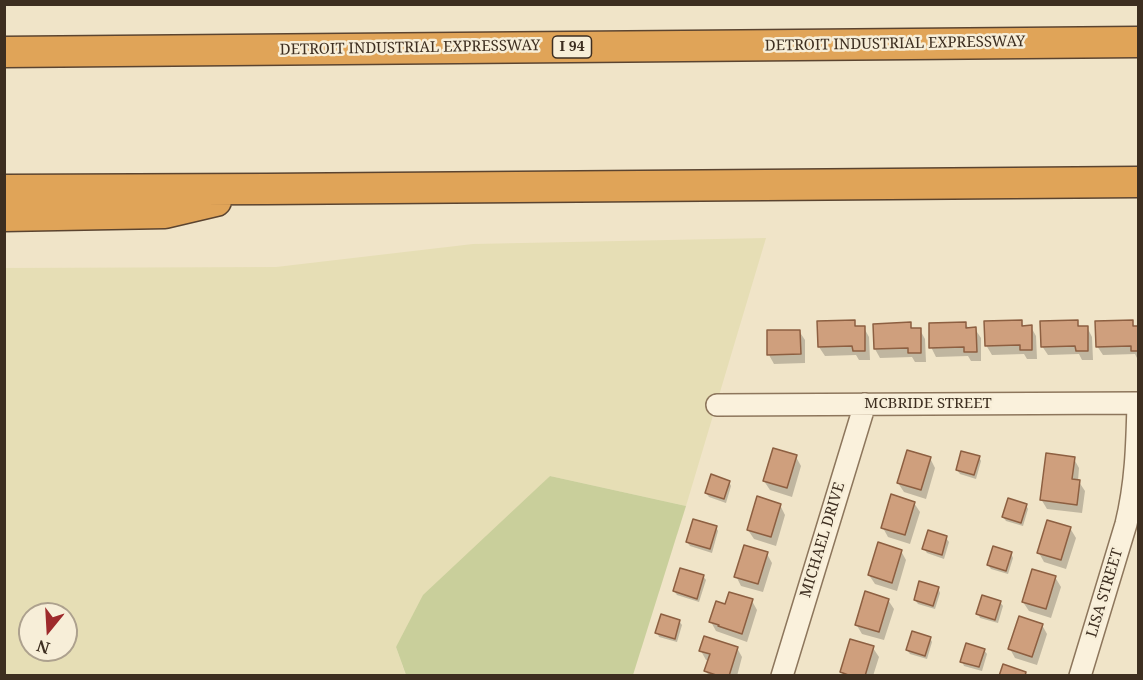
<!DOCTYPE html>
<style>
body{margin:0}
#map{position:relative;width:1143px;height:680px;overflow:hidden;background:#f0e4c8;font-family:"Noto Serif",serif}
canvas{display:block}
.frame{position:absolute;inset:0;border:6px solid #3d2e20;pointer-events:none}
.north{position:absolute;left:18px;top:602px;width:60px;height:60px;box-sizing:border-box;background:#f7eed8;border:2px solid #ada18e;border-radius:50%;rotate:198deg;font-size:16px;font-weight:700;line-height:24px;text-align:center;color:#3d2e20}
.north::after{content:'';display:block;margin:auto;width:21px;height:27px;background:#9e2a2b;clip-path:polygon(50% 0,100% 100%,50% 72%,0 100%)}
</style>
<div id="map">
<canvas width="1143" height="680"></canvas>
<div class="frame"></div>
<div class="north">N</div>
</div>
<script>
const ctx = document.querySelector('canvas').getContext('2d');
ctx.lineJoin = 'round';
function fillPath(path, color) { ctx.fillStyle = color; ctx.fill(path, 'evenodd'); }
function strokePath(path, color, width, dash) { ctx.strokeStyle = color; ctx.lineWidth = width; ctx.lineCap = dash ? 'butt' : 'round'; ctx.setLineDash(dash || []); ctx.stroke(path); }
function label(font, color, halo, rows, align = 'center') {
  ctx.font = font + ' "Noto Serif",serif'; ctx.lineWidth = 5; ctx.setLineDash([]); ctx.textBaseline = 'middle'; ctx.strokeStyle = halo; ctx.fillStyle = color; for (const [text, x, y, turn = 0] of rows) {
    ctx.save(); ctx.translate(x, y); ctx.rotate((+turn || 0) * Math.PI / 180); ctx.textAlign = isNaN(turn) ? turn : align; if (halo) ctx.strokeText(text, 0, 0); ctx.fillText(text, 0, 0); ctx.restore();
  }
}
fillPath(new Path2D(`
 M766,238L686,506L550,476L396,647L406,676L5,675L4,268L276,267L473,244ZM30,614H66V650H30Z`), '#e6deb5');
fillPath(new Path2D(`
 M550,476L686,506L633,675H406L396,647L423,595Z`), '#c9cf9b');
fillPath(new Path2D(`
 M1021,321L1024,327H1031L1036,336L1037,359H1027L1024,354L992,355L986,345Z
 M854,322L857,328H864L869,337L870,360H859L856,355L825,356L819,347Z
 M1077,322L1080,328L1087,327L1092,337L1093,360H1082L1079,354L1048,355L1042,346Z
 M1132,322L1136,328H1138V360L1135,354L1103,355L1097,346Z
 M965,323L969,329H975L981,338V361H971L968,356L936,357L931,347Z
 M910,324L913,330H920L925,339L926,362H915L912,357L880,358L875,349Z
 M799,331L805,340V363L774,364L769,355Z
 M796,457L801,466L792,497L770,490L764,481Z
 M979,457L981,461L976,479L960,474L957,470Z
 M930,458L935,468L926,499L904,492L898,483Z
 M1074,459L1079,468L1078,481L1079,482L1085,491L1082,513L1047,509L1041,499Z
 M729,482L731,486L726,503L709,497L706,493Z
 M914,503L920,512L910,544L888,537L883,528Z
 M780,505L785,515L776,546L754,539L748,530Z
 M1026,505L1028,509L1023,526L1006,521L1003,517Z
 M716,527L718,531L712,553L690,546L687,542Z
 M1070,528L1076,538L1066,569L1044,562L1039,553Z
 M946,538L949,542L944,559L927,553L924,549Z
 M901,551L906,560L897,591L875,584L869,575Z
 M1011,553L1013,558L1008,574L991,569L988,565Z
 M767,554L772,563L763,592L741,586L736,576Z
 M703,576L706,580L699,602L677,595L674,591Z
 M1055,577L1061,587L1051,618L1029,611L1023,602Z
 M938,588L940,593L935,609L918,604L915,600Z
 M888,600L894,609L884,640L862,634L856,624Z
 M752,601L757,610L747,642L716,631L711,622L726,606Z
 M1000,602L1003,606L998,623L980,618L978,614Z
 M679,621L682,625L677,642L659,637L657,632Z
 M1042,625L1047,634L1037,665L1015,658L1010,649Z
 M930,638L932,642L927,659L910,654L907,650Z
 M737,648L742,657L737,676H709L706,671L709,661L706,660L701,651Z
 M873,648L879,657L873,676H844L842,672Z
 M984,650L987,654L982,671L964,666L962,661Z`), '#0003');
const building = new Path2D(`
 M855,320V326H865V351H853L852,346L818,347L817,321Z
 M1022,320V326L1032,325V350H1020V345L985,346L984,321Z
 M1078,320V326H1088V351H1076L1075,346L1041,347L1040,321Z
 M1133,320V326H1138V351H1131V346L1096,347L1095,321Z
 M911,322V328H921V353H908V348L874,349L873,324Z
 M966,322V328L976,327L977,352H964V347L929,348V323Z
 M767,330H800L801,354L767,355Z
 M773,448L797,455L787,488L763,481Z
 M907,450L931,457L921,490L897,483Z
 M961,451L980,456L974,475L956,470Z
 M1046,453L1075,457L1072,479L1080,480L1077,505L1040,500Z
 M711,474L730,481L724,499L705,493Z
 M891,494L915,502L905,535L881,528Z
 M757,496L781,504L771,537L747,530Z
 M1008,498L1027,504L1021,523L1002,517Z
 M693,519L717,526L710,549L686,542Z
 M1047,520L1071,527L1061,560L1037,553Z
 M928,530L947,536L942,555L922,549Z
 M878,542L902,550L892,583L868,575Z
 M744,545L768,552L758,584L734,577Z
 M993,546L1012,552L1006,571L987,565Z
 M680,568L704,575L697,599L673,591Z
 M1032,569L1056,576L1046,609L1022,602Z
 M919,581L939,587L933,606L914,600Z
 M865,591L889,599L879,632L855,625Z
 M729,592L753,599L742,634L718,626L719,625L709,622L716,601L725,604Z
 M982,595L1001,601L995,620L976,614Z
 M661,614L680,620L675,639L655,633Z
 M1019,616L1043,624L1032,657L1008,649Z
 M912,631L931,637L925,656L906,650Z
 M704,636L738,647L729,676H719L704,671L710,654L699,651Z
 M850,639L874,646L865,676H851L840,672Z
 M966,643L985,649L979,667L960,662Z
 M1003,664L1026,672L1025,676H999Z`);
fillPath(building, '#cf9f7d');
strokePath(building, '#8d5f41', 1.5);
const minor = new Path2D(`
 M717,405L1138,403
 M782,676L865,404
 M1080,676L1126,524C1136,483 1137,445 1138,403`);
const highway = new Path2D(`
 M4,52L1138,42
 M4,190L267,189L1138,182
 M4,216L165,213L216,201`);
strokePath(minor, '#8d765c', 24);
strokePath(highway, '#5b4430', 33);
strokePath(minor, '#faf1dc', 21);
strokePath(highway, '#e0a458', 30);
for (const [x, y, w] of [
 [572,47,39]
]) { const box = new Path2D(); box.roundRect(x - w / 2, y - 11, w, 22, 4.5); ctx.fillStyle = '#f7eed8'; ctx.fill(box); strokePath(box, '#3d2e20', 1.5); }
label('bold 14px', '#3d2e20', null, [
 ["I 94",572,47]
]);
label('15px', '#3d2e20', '#f7eed8', [
 ["DETROIT INDUSTRIAL EXPRESSWAY",895,44,-1],
 ["DETROIT INDUSTRIAL EXPRESSWAY",410,48,-1],
 ["MCBRIDE STREET",928,404],
 ["MICHAEL DRIVE",823,540,-73],
 ["LISA STREET",1105,593,-73]
]);
</script>
